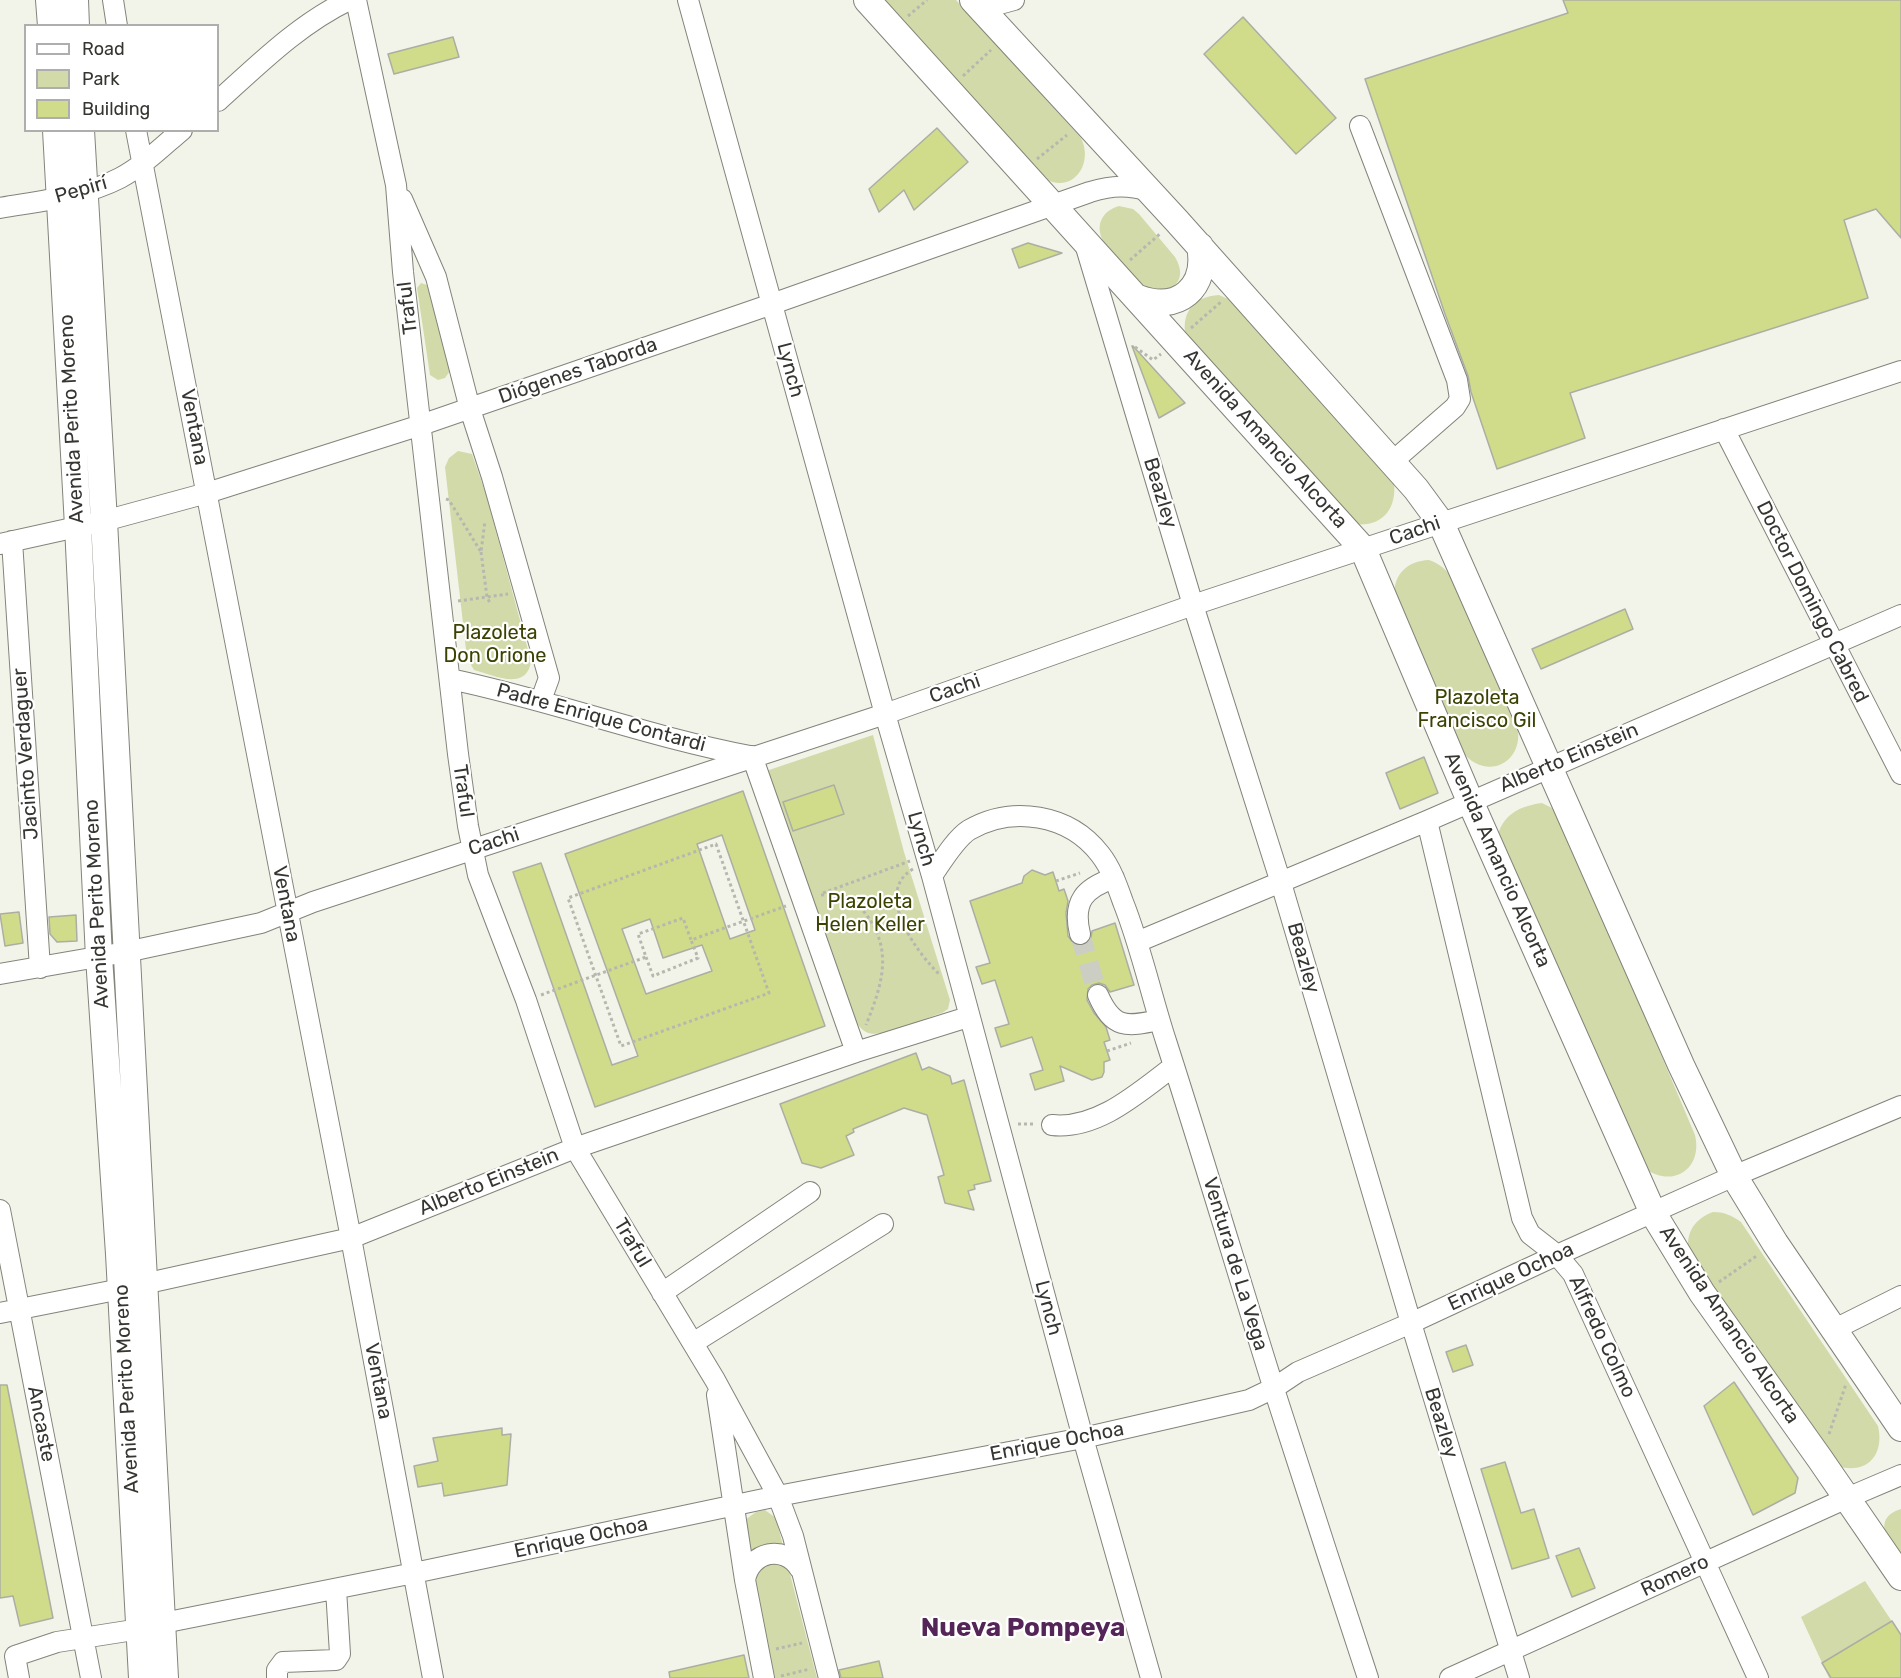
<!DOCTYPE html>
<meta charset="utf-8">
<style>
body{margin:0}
#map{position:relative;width:1901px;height:1678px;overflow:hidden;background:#f2f4e9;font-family:Rubik,sans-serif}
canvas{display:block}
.legend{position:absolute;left:24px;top:24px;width:195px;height:108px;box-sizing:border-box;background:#fff;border:2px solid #aeafad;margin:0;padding:8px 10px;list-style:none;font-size:18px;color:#353631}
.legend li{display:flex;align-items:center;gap:12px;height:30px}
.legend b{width:30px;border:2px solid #aeafad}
</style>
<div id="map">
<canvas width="1901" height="1678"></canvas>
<ul class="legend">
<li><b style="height:8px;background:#fff"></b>Road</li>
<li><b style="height:16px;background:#d2daa9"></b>Park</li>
<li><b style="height:16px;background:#d1dc8a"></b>Building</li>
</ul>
</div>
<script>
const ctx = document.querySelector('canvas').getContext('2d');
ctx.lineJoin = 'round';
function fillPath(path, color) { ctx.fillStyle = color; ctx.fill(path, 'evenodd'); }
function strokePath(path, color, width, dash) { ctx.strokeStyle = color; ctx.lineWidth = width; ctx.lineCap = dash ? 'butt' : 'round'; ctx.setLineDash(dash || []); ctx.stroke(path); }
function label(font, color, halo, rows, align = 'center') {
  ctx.font = font + ' Rubik,sans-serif'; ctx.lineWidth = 4.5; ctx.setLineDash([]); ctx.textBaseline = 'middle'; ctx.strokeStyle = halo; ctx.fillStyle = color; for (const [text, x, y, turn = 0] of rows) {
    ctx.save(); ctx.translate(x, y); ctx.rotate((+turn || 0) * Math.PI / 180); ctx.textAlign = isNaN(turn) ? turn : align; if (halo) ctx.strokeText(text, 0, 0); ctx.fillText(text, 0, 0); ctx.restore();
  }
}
fillPath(new Path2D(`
 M880,0H956L1081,138C1094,164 1073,194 1045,179Z
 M1119,206L1133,209L1139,214L1175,257C1187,278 1177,288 1157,294L1139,284L1103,241C1095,225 1102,211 1119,206Z
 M421,283L427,285L450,371L445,378L438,380L430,375L417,288Z
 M1219,295L1228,299L1237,305L1394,483C1397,510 1381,528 1353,524L1187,340C1179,315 1193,296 1219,295Z
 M458,451L472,454L486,494L531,661C527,692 493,675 474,670L467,658L445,467L449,458Z
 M1429,560C1440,564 1446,569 1453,579L1517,725C1526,763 1485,783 1461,750L1394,596C1394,574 1407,561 1429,560Z
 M873,735L904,852L950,1000L948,1009L942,1013C925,1018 880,1040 866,1032C857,1027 854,1017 851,1009L766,771Z
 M1542,803L1554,809L1563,823L1695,1135C1703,1169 1673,1189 1644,1168L1498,834C1505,813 1521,806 1542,803Z
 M1713,1212C1724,1212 1731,1215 1741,1222L1878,1426C1885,1456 1866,1475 1837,1466L1690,1257C1684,1236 1692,1220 1713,1212Z
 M1901,1509V1563C1891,1546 1869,1519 1901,1509Z
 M765,1510L776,1518L783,1546L749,1555L745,1520L756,1512Z
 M768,1560L781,1562L789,1570L817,1678H775L753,1580L758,1567Z
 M1865,1581L1901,1635V1678H1829L1801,1617Z`), '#d2daa9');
const building = new Path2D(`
 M1563,0H1901V238L1876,209L1844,220L1868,298L1570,393L1585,438L1497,469L1471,392L1468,376L1445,314L1365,79L1568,13Z
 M1243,17L1336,118L1296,154L1204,54Z
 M453,37L459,57L394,74L388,54Z
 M937,128L968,162L914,210L904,190L879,212L869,189Z
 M1028,243L1062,253L1019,268L1012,249Z
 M1132,346H1133L1185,403L1159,418Z
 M1625,609L1633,629L1541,669L1532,649Z
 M1424,757L1438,793L1400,809L1386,773Z
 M834,785L844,814L793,831L783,802Z
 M743,791L825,1026L595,1107L513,872L541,863L612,1065L638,1056L565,854ZM722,835L755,930L730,939L697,844ZM650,919L663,958L702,945L712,971L646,994L622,929Z
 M1032,870L1045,875L1053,872L1059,891L1064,889L1068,901L1066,913L1068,936L1075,945L1083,946L1088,943L1091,938L1092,931L1115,923L1134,985L1110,992L1105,985L1099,983L1092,985L1088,989L1087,1000L1094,1013L1106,1027L1110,1040L1104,1042L1110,1060L1104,1062V1072L1102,1077L1092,1080L1060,1066L1064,1081L1035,1090L1030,1074L1043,1070L1032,1037L1001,1047L995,1028L1009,1024L995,980L982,984L976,967L990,963L970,901L1022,883L1024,876Z
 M19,912L23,943L5,946L0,914Z
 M76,915L77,941L57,942L50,934L49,917Z
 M916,1053L922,1070L929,1067L950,1076L952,1084L964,1080L991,1181L974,1185L975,1189L968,1191L974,1210L945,1203L938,1177L944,1175L927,1115L904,1108L853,1129L854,1132L846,1136L854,1155L821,1168L802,1163L780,1104Z
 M1466,1345L1473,1365L1453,1372L1446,1352Z
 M1734,1382L1798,1478L1795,1493L1753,1515L1704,1406Z
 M0,1385H7L53,1618L20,1626L13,1596L0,1598Z
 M502,1428V1435L511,1434L507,1485L444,1496L442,1483L418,1487L414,1466L438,1461L433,1438Z
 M1505,1462L1521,1513L1534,1509L1549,1558L1512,1569L1481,1469Z
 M1579,1548L1595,1588L1572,1597L1556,1556Z
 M1892,1621L1901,1635V1678H1831L1822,1663Z
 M744,1655L749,1678H670L669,1672Z
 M879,1661L883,1678H841L839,1670Z`);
fillPath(building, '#d1dc8a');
strokePath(building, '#acaea4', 1.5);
strokePath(new Path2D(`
 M1080,934L1098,995`), '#cccec4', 20, [20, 10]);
const minor = new Path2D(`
 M113,0L117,26
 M356,0L396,185L403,272L458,754L468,826L478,875L526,1000L575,1148L715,1380L778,1496L793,1536L829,1678
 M688,0L885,714L932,876L1083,1438L1151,1678
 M981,9L1014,0
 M218,101C259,64 299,24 349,0
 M1360,126L1457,380L1460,399L1455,407L1392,462
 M136,130L351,1238L433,1678
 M402,199L436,277L470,409L492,477L549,678L541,700
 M0,208C40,201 83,197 120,178C143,166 163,146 182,130
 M1085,244L1193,605L1281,883L1411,1323L1519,1678
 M1724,429L1901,774
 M12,541L40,968
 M0,544L104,521L207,493L421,425L772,304L1090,192C1114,185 1127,185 1150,191
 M450,679C551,700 649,737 750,756
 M752,756L856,1052
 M1427,821L1522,1218L1530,1234L1557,1255L1573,1274L1758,1678
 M932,876C941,863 955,839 969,830C1012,805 1069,814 1100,854C1111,868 1117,885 1123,902C1141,947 1151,995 1166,1041C1203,1156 1237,1271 1273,1386C1304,1483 1336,1581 1368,1678
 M1080,934C1072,901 1085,888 1114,878
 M1137,942L1427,821L1901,615
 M0,974L126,952L261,923L313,902L885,714L1193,605L1901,371
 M1098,995C1113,1029 1126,1027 1159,1020
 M1052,1125C1098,1130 1139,1092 1174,1066
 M0,1210L91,1678
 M662,1293L810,1192
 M0,1313L121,1289L351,1238L575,1148L856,1052L968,1017
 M1835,1329L1901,1296
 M693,1343L883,1224
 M717,1395L745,1580L764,1678
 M745,1580C750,1551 785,1544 800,1569
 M163,1623L414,1573L778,1496L1083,1438L1249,1400L1274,1388L1298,1372L1411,1323L1557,1255L1734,1176L1901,1106
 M19,1678L15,1656L57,1642L140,1629
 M277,1678V1670L283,1662L336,1660L340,1654L336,1589
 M1450,1678L1847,1498L1901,1475`);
const major = new Path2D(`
 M49,0L51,26
 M75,0L76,26
 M867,0L1363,549L1470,801L1653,1213L1702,1293L1820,1459L1901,1577
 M973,0L1176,220L1416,489L1441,523L1681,1065L1734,1176L1775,1243L1901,1428
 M56,130L78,526L99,957L119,1254L142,1678
 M81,130L104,521L165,1678
 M1138,298C1178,313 1208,288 1200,246`);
strokePath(minor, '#82847a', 22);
strokePath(major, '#82847a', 28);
strokePath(new Path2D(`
 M908,16L927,0
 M963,76L991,50
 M1037,159L1067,135
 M1130,260L1161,233
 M1191,328L1222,301
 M1135,347L1153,360L1161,354
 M446,499L449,500L481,552L485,521
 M481,552L487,597L490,603
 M458,601L508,594
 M716,844L769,993L621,1046L568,898Z
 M913,869C872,893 918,954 940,975
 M1056,881L1080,873
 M823,893L910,861
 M821,895C843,893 851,896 865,913C894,950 882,985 866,1025
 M646,957L653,976L698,958L691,940
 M541,995L646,957L638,934L683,918L691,940L786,906
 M1107,1051L1131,1043
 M1018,1124H1035
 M1719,1282L1758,1255
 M1829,1434L1846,1384
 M776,1649L802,1643
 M781,1676L810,1669`), '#b6b8af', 3, [3, 3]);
strokePath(minor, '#fff', 20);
strokePath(major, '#fff', 26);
label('20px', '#353631', '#fff', [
 ["Pepirí",81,190,-16],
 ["Traful",408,308,-97],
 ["Lynch",790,370,75],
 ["Diógenes Taborda",578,371,-19],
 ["Avenida Perito Moreno",72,419,-93],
 ["Ventana",194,427,79],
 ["Avenida Amancio Alcorta",1265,439,48],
 ["Beazley",1160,493,73],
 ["Cachi",1415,531,-19],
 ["Doctor Domingo Cabred",1812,602,63],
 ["Cachi",955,689,-19],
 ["Padre Enrique Contardi",601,718,15],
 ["Jacinto Verdaguer",26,754,-94],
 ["Alberto Einstein",1569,758,-23],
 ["Traful",463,791,82],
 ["Lynch",921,839,74],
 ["Cachi",494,842,-18],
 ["Avenida Amancio Alcorta",1497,860,66],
 ["Avenida Perito Moreno",97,904,-93],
 ["Ventana",286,904,79],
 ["Beazley",1303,958,74],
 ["Alberto Einstein",489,1182,-22],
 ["Traful",632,1243,59],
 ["Ventura de La Vega",1235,1264,73],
 ["Enrique Ochoa",1511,1277,-25],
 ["Lynch",1048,1308,75],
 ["Avenida Amancio Alcorta",1729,1325,56],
 ["Alfredo Colmo",1602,1337,65],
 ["Ventana",378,1381,79],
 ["Avenida Perito Moreno",127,1389,-93],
 ["Beazley",1441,1423,73],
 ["Ancaste",41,1424,79],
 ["Enrique Ochoa",1057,1442,-11],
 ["Enrique Ochoa",581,1538,-12],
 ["Romero",1675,1576,-25]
]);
label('20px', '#3c4201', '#fff', [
 ["Plazoleta",495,633],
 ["Don Orione",495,656],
 ["Plazoleta",1477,698],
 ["Francisco Gil",1477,721],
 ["Plazoleta",870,902],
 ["Helen Keller",870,925]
]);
label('bold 26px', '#542557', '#fff', [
 ["Nueva Pompeya",1023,1628]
]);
</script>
